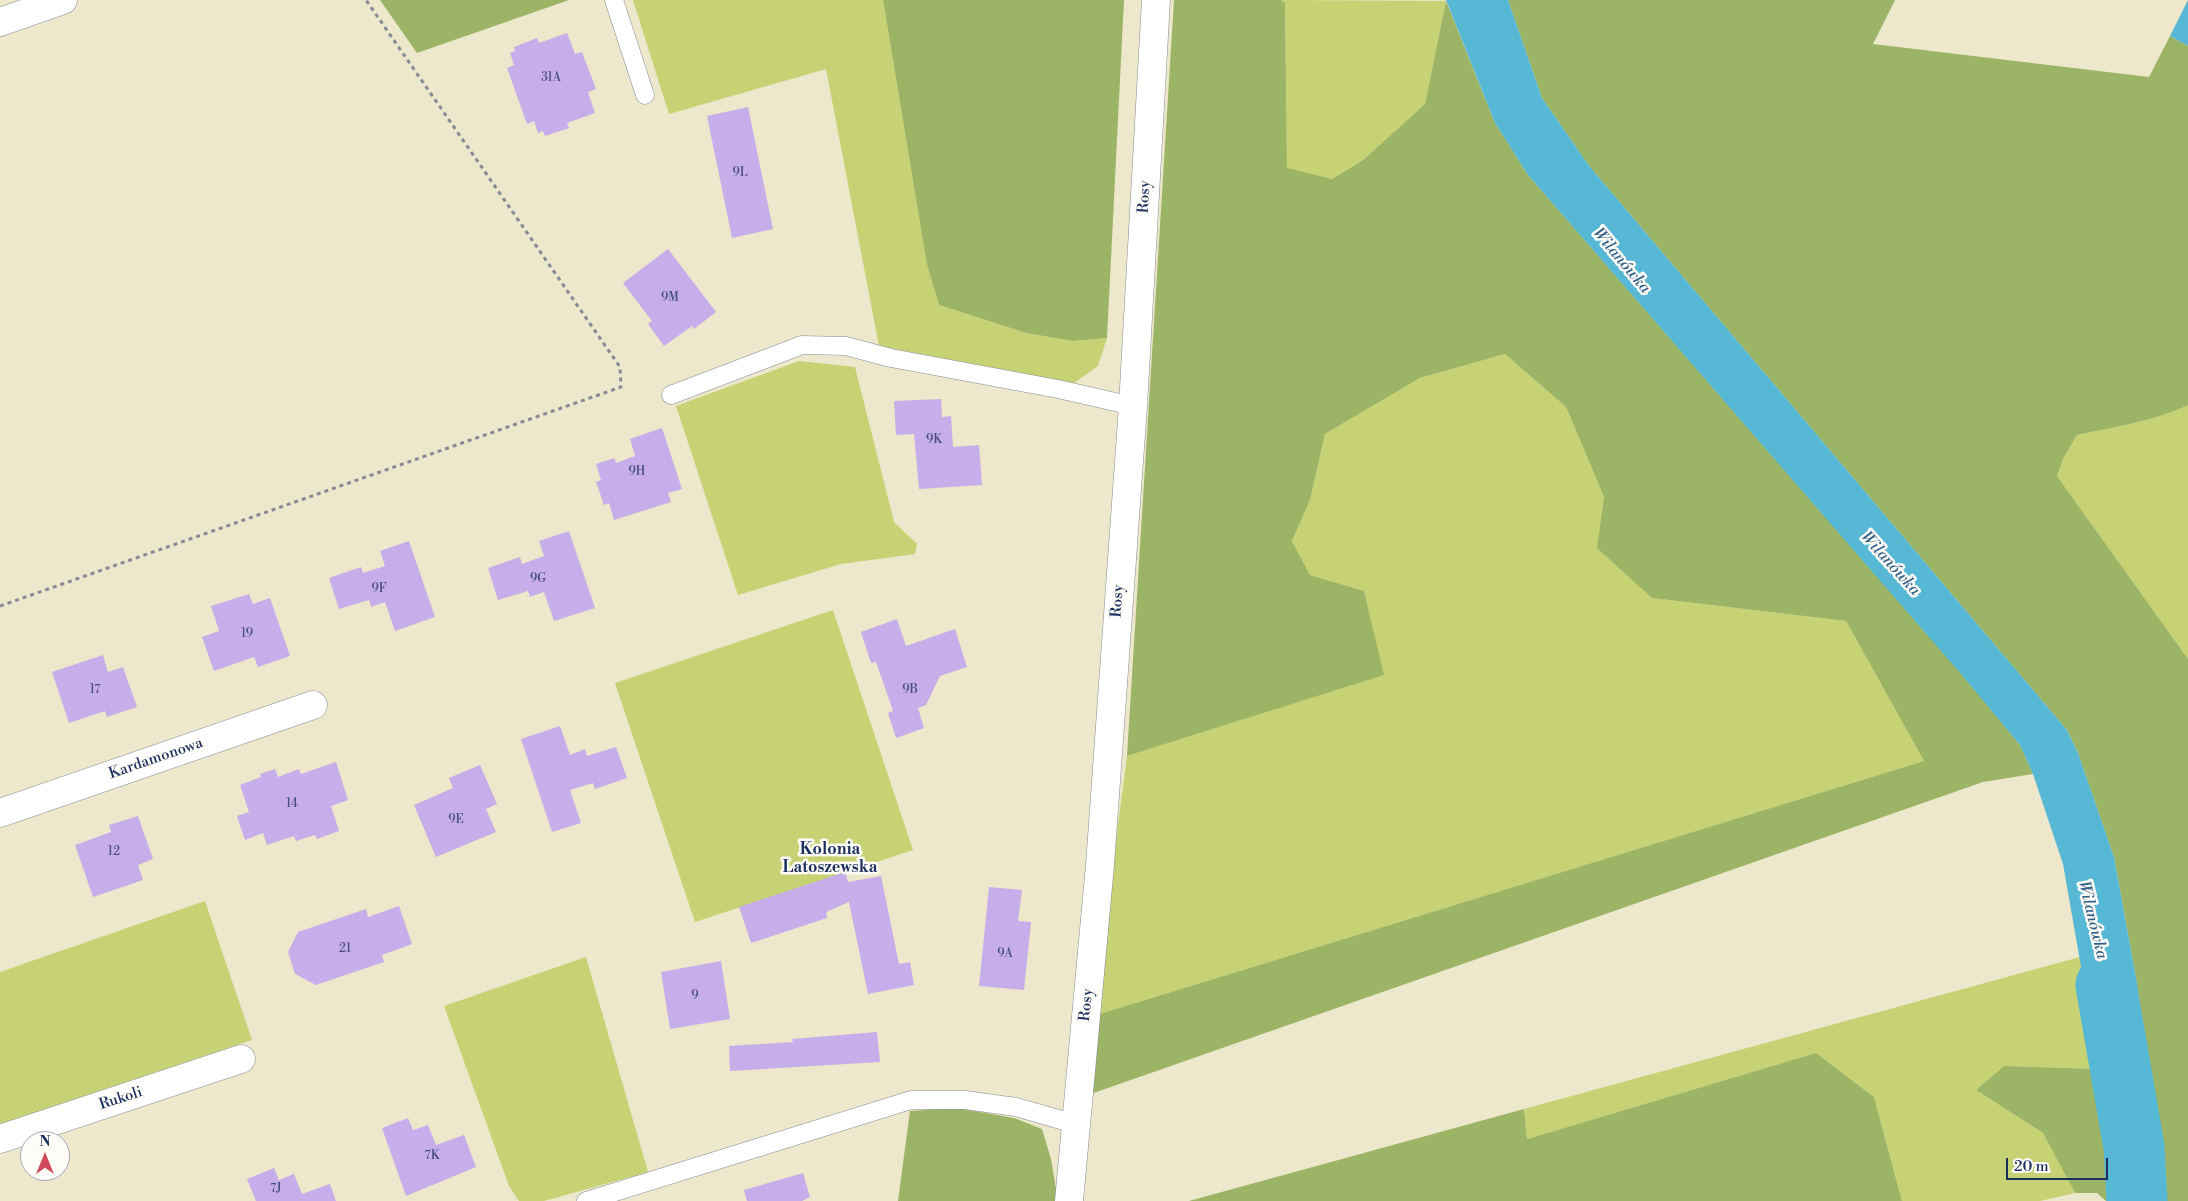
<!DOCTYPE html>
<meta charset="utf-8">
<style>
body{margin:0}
#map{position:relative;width:2188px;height:1201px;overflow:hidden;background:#ede7cb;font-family:"Libre Bodoni",serif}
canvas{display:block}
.north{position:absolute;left:20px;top:1131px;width:50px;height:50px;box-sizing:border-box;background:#fdfcf7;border:1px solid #a3aaba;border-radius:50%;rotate:0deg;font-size:14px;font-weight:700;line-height:20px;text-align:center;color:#1b2f5e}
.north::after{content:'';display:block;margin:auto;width:18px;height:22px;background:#d1495b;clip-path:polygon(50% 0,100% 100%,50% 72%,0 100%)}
.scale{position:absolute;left:2006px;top:1158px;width:102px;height:22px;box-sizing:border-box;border:2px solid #1b2f5e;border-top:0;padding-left:6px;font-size:15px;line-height:18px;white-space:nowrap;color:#1b2f5e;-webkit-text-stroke:4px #fdfcf7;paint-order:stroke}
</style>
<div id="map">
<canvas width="2188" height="1201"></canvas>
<div class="north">N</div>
<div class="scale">20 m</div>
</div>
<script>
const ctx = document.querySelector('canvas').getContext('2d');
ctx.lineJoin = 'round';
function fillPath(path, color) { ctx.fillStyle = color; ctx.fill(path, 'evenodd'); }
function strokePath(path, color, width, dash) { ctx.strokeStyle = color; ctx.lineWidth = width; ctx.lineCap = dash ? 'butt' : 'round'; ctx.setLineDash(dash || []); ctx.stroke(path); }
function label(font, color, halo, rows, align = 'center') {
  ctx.font = font + ' "Libre Bodoni",serif'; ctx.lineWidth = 5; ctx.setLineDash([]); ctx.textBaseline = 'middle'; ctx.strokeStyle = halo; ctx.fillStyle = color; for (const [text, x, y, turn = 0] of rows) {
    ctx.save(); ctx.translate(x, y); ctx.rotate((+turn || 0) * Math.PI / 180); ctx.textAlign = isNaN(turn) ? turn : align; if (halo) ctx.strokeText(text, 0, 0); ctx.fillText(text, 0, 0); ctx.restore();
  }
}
fillPath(new Path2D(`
 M633,0H883L927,265L939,305L1026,333L1072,341L1107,338L1098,366L1074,383L879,346L826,69L669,114Z
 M1281,0L1446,1L1425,104L1363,160L1332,179L1287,169L1285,3Z
 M1505,354L1566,407L1604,497L1598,548L1652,598L1846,621L1924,761L1093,1016L1127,756L1383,675L1364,591L1310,575L1292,541L1310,500L1325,434L1420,378Z
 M799,361L855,367L894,522L917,544L915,554L841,564L738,595L676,406Z
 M2188,405V659L2057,476L2063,459L2077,435C2114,427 2155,421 2188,405Z
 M833,610L913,850L695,922L615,683Z
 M205,901L252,1040L0,1124V972Z
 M586,957L648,1172L544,1201H519L509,1186L444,1006Z
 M2080,957L2099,1069L2004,1066L1976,1090L2043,1133L2075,1193L2040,1201H1902L1874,1097L1816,1053L1527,1139L1524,1109Z`), '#c6d273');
fillPath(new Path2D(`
 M380,0H569L417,53Z
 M883,0H1124L1107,338L1072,341L1026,333L939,305L927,265Z
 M1174,0H1281L1285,3L1287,168L1332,179L1363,160L1425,104L1446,1L1495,123L1528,175L1962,674L2020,745L2033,774L1983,782L1085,1096L1093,1016L1924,761L1846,621L1652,598L1597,548L1604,497L1566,407L1505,354L1420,378L1325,434L1310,500L1292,541L1310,575L1364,591L1384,675L1127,756Z
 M1508,0H1895L1873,44L2149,77L2170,36L2188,46V405C2155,421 2114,427 2077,435L2063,459L2057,476L2188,659V1201H2106L2097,1193H2075L2043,1133L1976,1090L2004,1066L2099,1069L2147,1065L2136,978L2114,857L2078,753L2067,730L1590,167L1542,98Z
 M1816,1053L1874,1097L1902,1201H1189L1524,1109L1527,1139Z
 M957,1108L1014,1118L1042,1129L1051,1159L1058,1201H898L910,1111Z`), '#9cb465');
fillPath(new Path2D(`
 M1446,0H1508L1542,98L1590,167L2067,730L2078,753L2114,857L2136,978L2147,1065L2099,1069L2063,864L2033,774L2020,745L1961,674L1528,175L1495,123Z
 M2188,0V46L2170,36Z`), '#57b8d5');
strokePath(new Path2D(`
 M2106,985L2134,1147L2137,1201`), '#57b8d5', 61);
fillPath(new Path2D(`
 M567,33L575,54L582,52L596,89L588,92L595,113L567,123L569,128L545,136L543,131L538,133L534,121L527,124L507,68L514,65L510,53L515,51L514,47L537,38L539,43Z
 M748,107L773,229L732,238L707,116Z
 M668,249L716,312L694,329L692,326L664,346L648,324L652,321L623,283Z
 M941,399L942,417L951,416L953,447L979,445L982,485L919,489L914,434L896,435L894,401Z
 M662,428L682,489L668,493L671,502L614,520L609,503L604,505L596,482L601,480L596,464L614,458L616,463L635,456L630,439Z
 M569,531L595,608L554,621L544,592L530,597L528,591L498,600L488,568L520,557L522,564L544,556L539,541Z
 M409,541L435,617L395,631L385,602L371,607L369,600L339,609L329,578L361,567L363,573L385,566L380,551Z
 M249,594L253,604L270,598L290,656L258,667L254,657L214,671L202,637L219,631L211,606Z
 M897,619L906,646L955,629L967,667L940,676L926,705L918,708L924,728L896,738L888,713L893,711L876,662L871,663L861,632Z
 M103,655L108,672L123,667L137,707L107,717L105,711L69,723L52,672Z
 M560,726L570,755L585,749L587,756L616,747L627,778L595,789L593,783L570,790L581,823L552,832L521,739Z
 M336,762L348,800L331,806L339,831L317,839L315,835L296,841L294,836L267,845L263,833L245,840L237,816L249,812L240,785L261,777L260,774L275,769L278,777L299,769L301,774Z
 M480,765L497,804L486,809L496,832L436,857L414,805L453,788L449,778Z
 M138,816L153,859L138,865L143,880L93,897L75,845L111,832L109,825Z
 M845,872L848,882L881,876L899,964L910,962L914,985L868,994L849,902L826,912L827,918L751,943L739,907Z
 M989,887L1022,890L1018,921L1031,922L1024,990L979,986Z
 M399,906L412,944L382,955L384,962L316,985L295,974L288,952L298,932L366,909L368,917Z
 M721,961L730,1019L670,1029L661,972Z
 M877,1032L880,1062L730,1071L729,1046L793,1042L792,1039Z
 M408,1118L413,1130L428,1125L436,1145L464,1135L476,1167L406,1196L382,1128Z
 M274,1168L279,1180L294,1174L302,1194L330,1184L336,1201H256L247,1179Z
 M803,1173L810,1197L802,1201H747L744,1190Z`), '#c7ade9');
const service = new Path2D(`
 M614,0L645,95
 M671,395L802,345L846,346L891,358L1058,389L1133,406
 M586,1201L911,1100H965L1016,1107L1075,1124`);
const minor = new Path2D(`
 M0,813L313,705
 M0,1139L241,1059
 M1069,1201L1100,865L1133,406L1156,0`);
const tertiary = new Path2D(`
 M0,22L63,0`);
strokePath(service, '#848b94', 19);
strokePath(minor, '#848b94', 29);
strokePath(tertiary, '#848b94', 29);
strokePath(new Path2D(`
 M0,606L621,387L620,367L366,0`), '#848b94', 3, [4, 4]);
strokePath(service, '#fff', 18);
strokePath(minor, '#fff', 28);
strokePath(tertiary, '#fff', 28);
label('12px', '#464e81', null, [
 ["31A",551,78],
 ["9L",740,173],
 ["9M",670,298],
 ["9K",934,440],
 ["9H",637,472],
 ["9G",538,579],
 ["9F",379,589],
 ["19",247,634],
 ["17",95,690],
 ["9B",910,690],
 ["14",292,804],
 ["9E",456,820],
 ["12",114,852],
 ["21",345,949],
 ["9A",1005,954],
 ["9",695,996],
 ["7K",432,1156],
 ["7J",276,1189]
]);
label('15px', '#1b2f5e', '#fdfcf7', [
 ["Rosy",1145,197,-87],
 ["Rosy",1118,601,-86],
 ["Kardamonowa",156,759,-19],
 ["Rosy",1087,1005,-84],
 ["Rukoli",121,1099,-18]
]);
label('italic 16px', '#305f88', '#fdfcf7', [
 ["Wilanówka",1621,261,50],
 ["Wilanówka",1890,564,48],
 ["Wilanówka",2092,920,76]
]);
label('bold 16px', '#1b2f5e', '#fdfcf7', [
 ["Kolonia",830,850],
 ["Latoszewska",830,868]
]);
</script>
